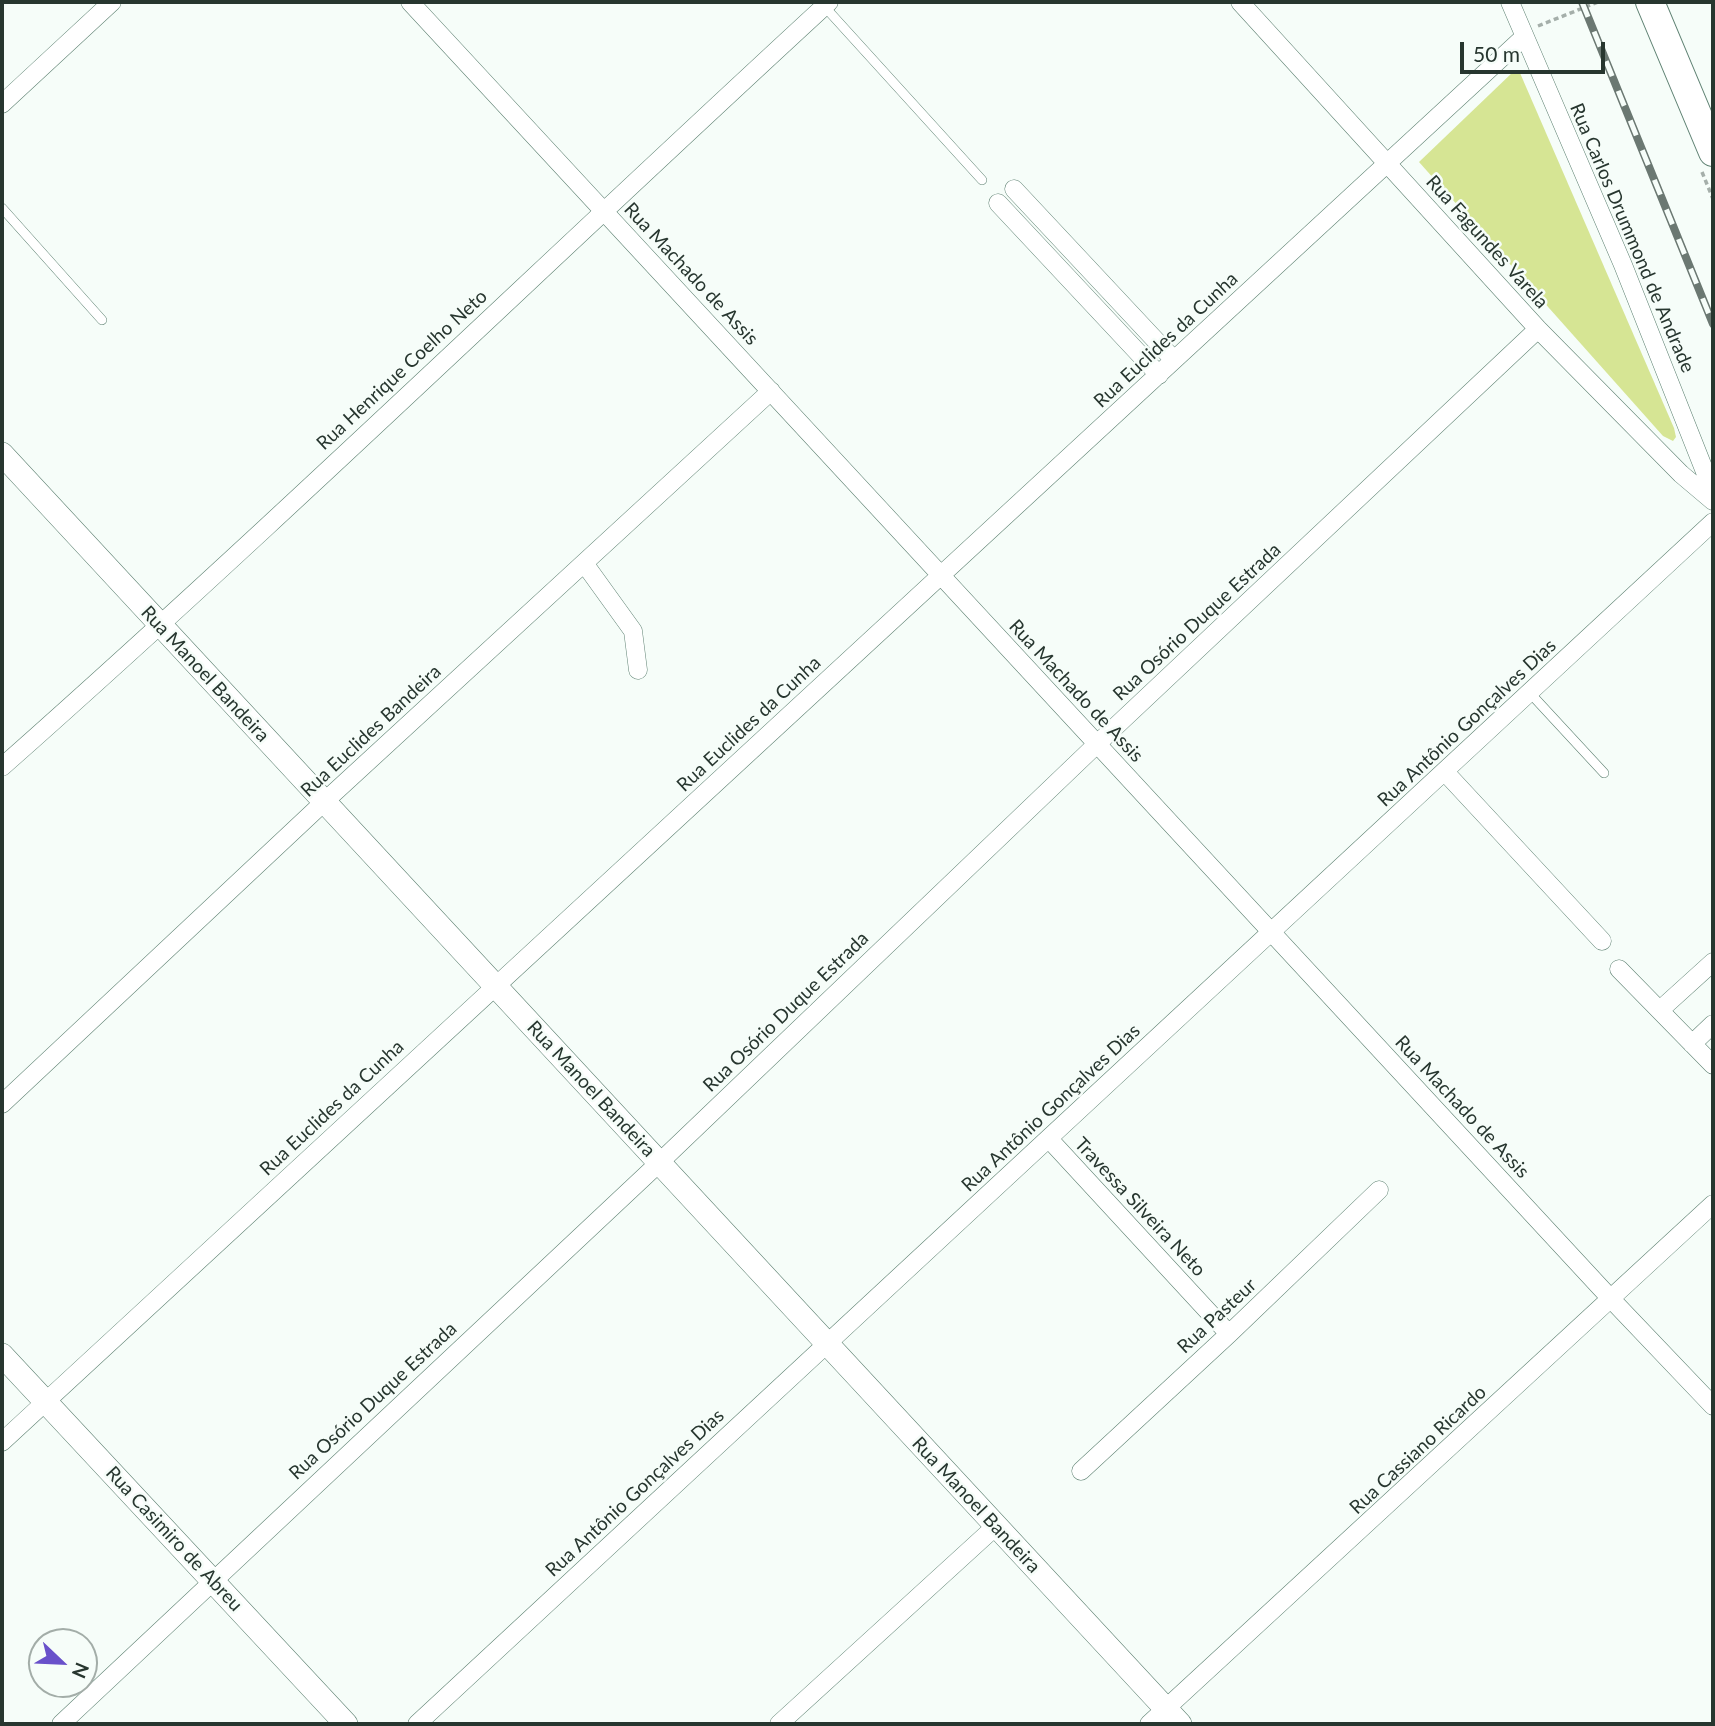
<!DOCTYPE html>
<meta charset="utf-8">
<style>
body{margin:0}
#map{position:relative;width:1715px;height:1726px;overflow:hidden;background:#f6fdf9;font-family:Lato,sans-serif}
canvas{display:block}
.frame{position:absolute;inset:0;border:4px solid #27362f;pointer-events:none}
.north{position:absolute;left:28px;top:1628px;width:70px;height:70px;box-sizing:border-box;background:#f6fdf9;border:2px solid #a3ada8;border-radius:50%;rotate:113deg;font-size:19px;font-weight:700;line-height:28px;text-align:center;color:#27362f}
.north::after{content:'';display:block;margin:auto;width:24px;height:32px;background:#6951ca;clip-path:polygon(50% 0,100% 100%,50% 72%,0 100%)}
.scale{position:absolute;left:1460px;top:42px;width:145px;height:32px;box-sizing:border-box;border:4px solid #27362f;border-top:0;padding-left:9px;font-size:21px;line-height:24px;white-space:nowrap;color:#27362f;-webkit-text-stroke:5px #f6fdf9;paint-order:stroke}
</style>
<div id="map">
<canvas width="1715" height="1726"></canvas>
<div class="frame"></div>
<div class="north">N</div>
<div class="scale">50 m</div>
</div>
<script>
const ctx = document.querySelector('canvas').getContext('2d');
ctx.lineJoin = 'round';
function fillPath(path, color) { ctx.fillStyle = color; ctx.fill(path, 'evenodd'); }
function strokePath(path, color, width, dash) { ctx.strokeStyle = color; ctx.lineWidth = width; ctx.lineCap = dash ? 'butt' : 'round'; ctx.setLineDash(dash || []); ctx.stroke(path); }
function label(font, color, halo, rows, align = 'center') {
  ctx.font = font + ' Lato,sans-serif'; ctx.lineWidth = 5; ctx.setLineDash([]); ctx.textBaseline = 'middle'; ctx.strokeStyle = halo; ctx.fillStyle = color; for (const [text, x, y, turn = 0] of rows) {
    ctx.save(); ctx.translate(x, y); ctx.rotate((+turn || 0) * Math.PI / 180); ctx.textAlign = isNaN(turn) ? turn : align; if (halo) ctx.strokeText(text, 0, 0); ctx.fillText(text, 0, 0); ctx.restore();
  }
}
fillPath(new Path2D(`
 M1514,71L1520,73L1674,428L1676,437L1673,441L1663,436L1419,162Z`), '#d6e594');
const service = new Path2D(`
 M824,6L982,180
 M2,208L102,320
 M1530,693L1604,773`);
const minor = new Path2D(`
 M410,2L1612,1300L1713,1406
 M1240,2L1538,329L1681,474L1713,501
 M1510,2L1623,265L1713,492
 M2,104L112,2
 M1014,189L1174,360
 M998,203L1159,375
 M584,563L633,631L638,670
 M2,767C283,518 553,256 829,2
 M1445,772L1602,941
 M1619,969L1713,1065
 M1660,1010L1713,962
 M1692,1044L1713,1024
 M2,1104L324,802L771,391
 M1049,1139L1229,1334
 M2,1442L1524,37
 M1081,1471L1229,1334L1379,1190
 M61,1724L660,1162L1097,744L1538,329
 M417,1724L1713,522
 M779,1724L996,1526
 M1149,1724L1713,1204`);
const tertiary = new Path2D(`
 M2,454L1180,1724
 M2,1355L346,1724`);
const primary = new Path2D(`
 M1650,2L1713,152`);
strokePath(service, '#5f8273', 10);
strokePath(minor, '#5f8273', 19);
strokePath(tertiary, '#5f8273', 24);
strokePath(primary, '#5f8273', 30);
strokePath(new Path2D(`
 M1538,26L1598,2
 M1702,172L1713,199`), '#a5afaa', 3.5, [5, 3.5]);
strokePath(service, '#fff', 9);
strokePath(minor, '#fff', 18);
strokePath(tertiary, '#fff', 23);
strokePath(primary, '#fff', 28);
const rail = new Path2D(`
 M1582,2L1713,324`);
strokePath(rail, '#6b7872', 8);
strokePath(rail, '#f6fdf9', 5, [16]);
label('19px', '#27362f', '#f6fdf9', [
 ["Rua Carlos Drummond de Andrade",1632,238,67],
 ["Rua Fagundes Varela",1487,242,48],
 ["Rua Machado de Assis",691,274,47],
 ["Rua Euclides da Cunha",1166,340,-43],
 ["Rua Henrique Coelho Neto",402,370,-43],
 ["Rua Osório Duque Estrada",1197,622,-43],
 ["Rua Manoel Bandeira",205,674,47],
 ["Rua Machado de Assis",1076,691,47],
 ["Rua Antônio Gonçalves Dias",1467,723,-43],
 ["Rua Euclides da Cunha",749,724,-43],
 ["Rua Euclides Bandeira",371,731,-43],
 ["Rua Osório Duque Estrada",786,1012,-44],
 ["Rua Manoel Bandeira",591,1089,47],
 ["Rua Machado de Assis",1462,1107,47],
 ["Rua Euclides da Cunha",332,1108,-43],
 ["Rua Antônio Gonçalves Dias",1051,1108,-43],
 ["Travessa Silveira Neto",1140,1207,47],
 ["Rua Pasteur",1217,1316,-43],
 ["Rua Osório Duque Estrada",373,1401,-43],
 ["Rua Cassiano Ricardo",1418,1450,-43],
 ["Rua Antônio Gonçalves Dias",635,1493,-43],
 ["Rua Manoel Bandeira",976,1505,47],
 ["Rua Casimiro de Abreu",174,1539,47]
]);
</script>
